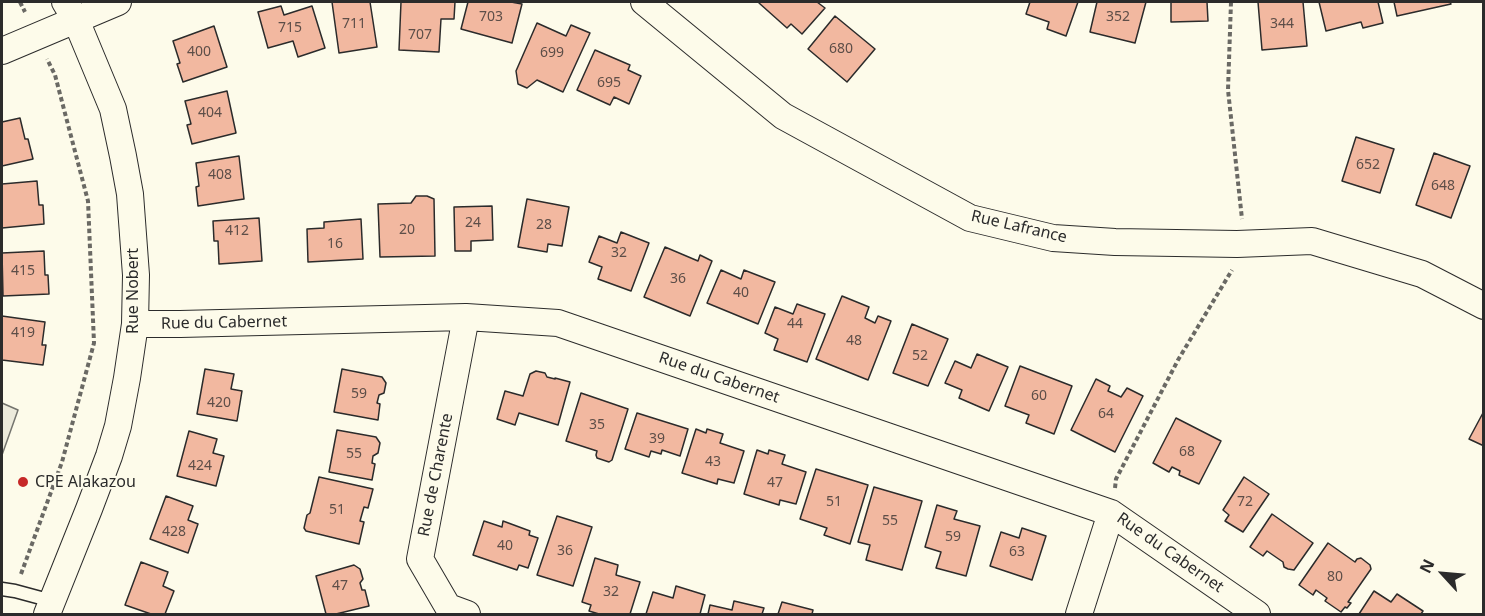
<!DOCTYPE html>
<style>
body{margin:0}
#map{position:relative;width:1485px;height:616px;overflow:hidden;background:#fdfbea;font-family:"Noto Sans",sans-serif}
canvas{display:block}
.frame{position:absolute;inset:0;border:3px solid #2b2b2b;pointer-events:none}
.north{position:absolute;left:1413px;top:544px;width:60px;height:60px;-webkit-text-stroke:4px #fdfbea;paint-order:stroke;rotate:296deg;font-size:16px;font-weight:700;line-height:24px;text-align:center;color:#2b2b2b}
.north::after{content:'';display:block;margin:auto;width:21px;height:27px;background:#2b2b2b;clip-path:polygon(50% 0,100% 100%,50% 72%,0 100%)}
</style>
<div id="map">
<canvas width="1485" height="616"></canvas>
<div class="frame"></div>
<div class="north">N</div>
</div>
<script>
const ctx = document.querySelector('canvas').getContext('2d');
ctx.lineJoin = 'round';
function fillPath(path, color) { ctx.fillStyle = color; ctx.fill(path, 'evenodd'); }
function strokePath(path, color, width, dash) { ctx.strokeStyle = color; ctx.lineWidth = width; ctx.lineCap = dash ? 'butt' : 'round'; ctx.setLineDash(dash || []); ctx.stroke(path); }
function label(font, color, halo, rows, align = 'center') {
  ctx.font = font + ' "Noto Sans",sans-serif'; ctx.lineWidth = 4.5; ctx.setLineDash([]); ctx.textBaseline = 'middle'; ctx.strokeStyle = halo; ctx.fillStyle = color; for (const [text, x, y, turn = 0] of rows) {
    ctx.save(); ctx.translate(x, y); ctx.rotate((+turn || 0) * Math.PI / 180); ctx.textAlign = isNaN(turn) ? turn : align; if (halo) ctx.strokeText(text, 0, 0); ctx.fillText(text, 0, 0); ctx.restore();
  }
}
const parking = new Path2D(`
 M2,403L18,410L2,455Z`);
fillPath(parking, '#eceadb');
strokePath(parking, '#74746e', 1.5);
const building = new Path2D(`
 M332,2H370L377,47L339,53Z
 M401,2H455L454,19H441L439,52L399,50Z
 M468,2H511L522,4L512,43L461,29Z
 M760,2H817L825,8L802,34L791,24L787,28L759,3Z
 M1030,2H1078L1066,36L1047,29L1049,22L1026,14Z
 M1097,2H1146L1135,43L1090,32Z
 M1171,2H1207L1208,21L1171,22Z
 M1258,2H1303L1307,46L1262,50Z
 M1319,2H1378L1383,23L1363,28L1361,22L1326,31Z
 M1394,2H1450L1451,4L1397,16Z
 M281,6L284,15L312,6L325,48L298,57L293,41L268,48L258,12Z
 M835,16L875,49L847,82L808,49Z
 M537,23L566,36L571,25L590,33L563,92L537,80L527,88L518,84L516,71Z
 M214,26L227,67L183,82L177,64L180,63L173,41Z
 M595,50L630,65L628,70L641,76L629,104L614,97L610,105L577,90Z
 M227,91L236,133L192,144L187,125L191,124L185,101Z
 M20,118L25,139H28L33,159L2,166V122Z
 M1356,137L1394,149L1380,193L1342,181Z
 M1434,153L1470,166L1451,218L1416,205Z
 M239,156L244,199L198,206L196,187L199,186L196,163Z
 M37,181L39,205H43L44,224L2,228V184Z
 M416,196H427L434,199L435,256L380,257L378,204L411,203Z
 M527,199L569,207L562,246L548,244L547,252L518,247Z
 M492,206L493,240L471,241V251H455L454,207Z
 M259,218L262,261L219,264L218,241H214L213,221Z
 M361,219L363,259L308,262L307,229L324,228V222Z
 M621,232L649,243L631,291L598,279L602,267L589,262L599,236L617,243Z
 M665,247L698,261L700,255L712,261L690,316L644,297Z
 M44,251L45,275H48L49,294L3,296L2,253Z
 M721,270L741,279L744,270L775,282L758,324L707,303Z
 M842,296L869,307L865,318L875,323L878,316L891,321L868,380L816,359Z
 M797,304L825,314L807,362L774,350L778,339L765,333L775,307L793,314Z
 M2,316L45,322L42,345H46L43,365L2,360Z
 M912,324L948,339L928,386L893,373Z
 M977,354L1008,367L989,411L959,398L962,390L945,383L955,361L971,368Z
 M1020,366L1072,386L1054,434L1026,423L1029,415L1005,406Z
 M205,369L234,374L231,389L242,391L237,421L197,414Z
 M342,369L382,377L386,383L384,393L379,395L377,403L380,404L378,420L334,412Z
 M536,371L545,373L547,377L555,379V378L570,382L558,425L519,413L515,425L497,419L505,391L523,396L530,374Z
 M1096,379L1110,386L1108,391L1121,397L1127,388L1143,396L1115,452L1071,430Z
 M581,393L628,409L612,460L609,462L597,458L596,455L597,451L566,441Z
 M1484,411V446L1469,439Z
 M637,413L688,429L680,456L662,450L661,454L651,451L649,457L625,449Z
 M1176,418L1221,441L1199,484L1179,475L1180,471L1172,467L1169,472L1153,463Z
 M696,429L706,433L707,429L723,434L720,443L744,451L734,483L718,479L717,484L682,473Z
 M337,430L376,437L380,443L378,453L373,456L372,463L375,464L372,480L329,472Z
 M189,431L217,439L213,453L224,456L216,486L177,476Z
 M757,450L768,454L769,450L785,455L782,464L806,472L796,504L780,500L779,505L744,494Z
 M816,469L868,485L850,544L824,535L827,528L800,519Z
 M319,477L373,489L368,508L364,507L360,521L364,522L359,544L306,531L304,528L307,515L310,513Z
 M1244,477L1269,494L1243,532L1225,521L1229,515L1223,510Z
 M874,487L922,501L902,570L866,560L870,545L858,542Z
 M166,496L193,506L188,520L198,524L188,553L150,539Z
 M937,505L957,511L954,519L980,526L966,576L936,568L941,552L925,547Z
 M1272,514L1313,543L1294,570L1288,569L1284,567L1283,562L1267,551L1263,556L1250,547Z
 M557,516L592,527L573,586L537,575Z
 M484,521L502,527L503,521L530,531L529,535L538,538L528,568L519,565L517,570L473,555Z
 M1022,528L1046,536L1032,580L990,566L1001,532L1019,538Z
 M1328,543L1355,562L1357,559L1361,558L1370,565L1371,569L1348,602L1351,603L1347,608L1345,607L1341,612L1325,601L1327,598L1316,590L1313,595L1299,585Z
 M595,558L618,565L616,575L640,582L630,614H599L589,611L591,605L582,602Z
 M141,562L168,572L163,586L174,591L165,614H151L125,605Z
 M354,565L360,569L363,579L360,583L362,590H365L369,606L336,614H326L316,576Z
 M676,586L705,595L700,614H646L653,592L673,598Z
 M1374,591L1391,602L1397,594L1423,611L1421,614H1359Z
 M734,601L764,608L762,614H708L710,605L732,610Z
 M782,602L813,610L812,614H778Z`);
fillPath(building, '#f2b8a0');
strokePath(building, '#2b2b2b', 1.5);
const lane = new Path2D(`
 M2,589L15,591L52,601`);
const street = new Path2D(`
 M644,2L783,116L970,218L1053,238L1115,242L1237,244L1312,241L1422,274L1484,306
 M2,51L118,2
 M466,317L420,559L448,607L467,614
 M135,324H180L466,317L558,323L1111,513L1257,614
 M47,614L89,509L109,456L118,426L127,378L135,324L136,275L130,194L123,156L113,109L76,20L65,2
 M1079,614L1111,513`);
strokePath(lane, '#2b2b2b', 15);
strokePath(street, '#2b2b2b', 28);
strokePath(new Path2D(`
 M20,2L25,12
 M1231,2L1228,90L1242,219
 M1115,488L1116,479L1178,360L1232,270
 M21,574L62,462L94,343L88,201L55,75L47,59`), '#6a6964', 4, [4.5, 3]);
strokePath(lane, '#fdfbea', 12);
strokePath(street, '#fdfbea', 26);
for (const [x, y, r, color] of [
 [23,482,6,"#c62828"]
]) { const dot = new Path2D(); dot.arc(x, y, r, 0, 2 * Math.PI); ctx.fillStyle = color; ctx.fill(dot); strokePath(dot, '#fdfbea', 2); }
label('14px', '#5d4e48', null, [
 ["703",491,17],
 ["352",1118,17],
 ["711",354,24],
 ["344",1282,24],
 ["715",290,28],
 ["707",420,35],
 ["680",841,49],
 ["400",199,52],
 ["699",552,53],
 ["695",609,83],
 ["404",210,113],
 ["652",1368,165],
 ["408",220,175],
 ["648",1443,186],
 ["24",473,223],
 ["28",544,225],
 ["20",407,230],
 ["412",237,231],
 ["16",335,244],
 ["32",619,253],
 ["415",23,271],
 ["36",678,279],
 ["40",741,293],
 ["44",795,324],
 ["419",23,333],
 ["48",854,341],
 ["52",920,356],
 ["59",359,394],
 ["60",1039,396],
 ["420",219,403],
 ["64",1106,414],
 ["35",597,425],
 ["39",657,439],
 ["68",1187,452],
 ["55",354,454],
 ["43",713,462],
 ["424",200,466],
 ["47",775,483],
 ["51",834,502],
 ["72",1245,502],
 ["51",337,510],
 ["55",890,521],
 ["428",174,532],
 ["59",953,537],
 ["40",505,546],
 ["36",565,551],
 ["63",1017,552],
 ["80",1335,577],
 ["47",340,586],
 ["32",611,592]
]);
label('16px', '#2b2b2b', '#fdfbea', [
 ["Rue Lafrance",1019,227,13],
 ["Rue Nobert",133,291,-90],
 ["Rue du Cabernet",224,323,-1],
 ["Rue du Cabernet",719,378,19],
 ["Rue de Charente",436,475,-79],
 ["Rue du Cabernet",1170,553,35]
]);
label('16px', '#2b2b2b', '#fdfbea', [
 ["CPE Alakazou",35,482]
], 'left');
</script>
